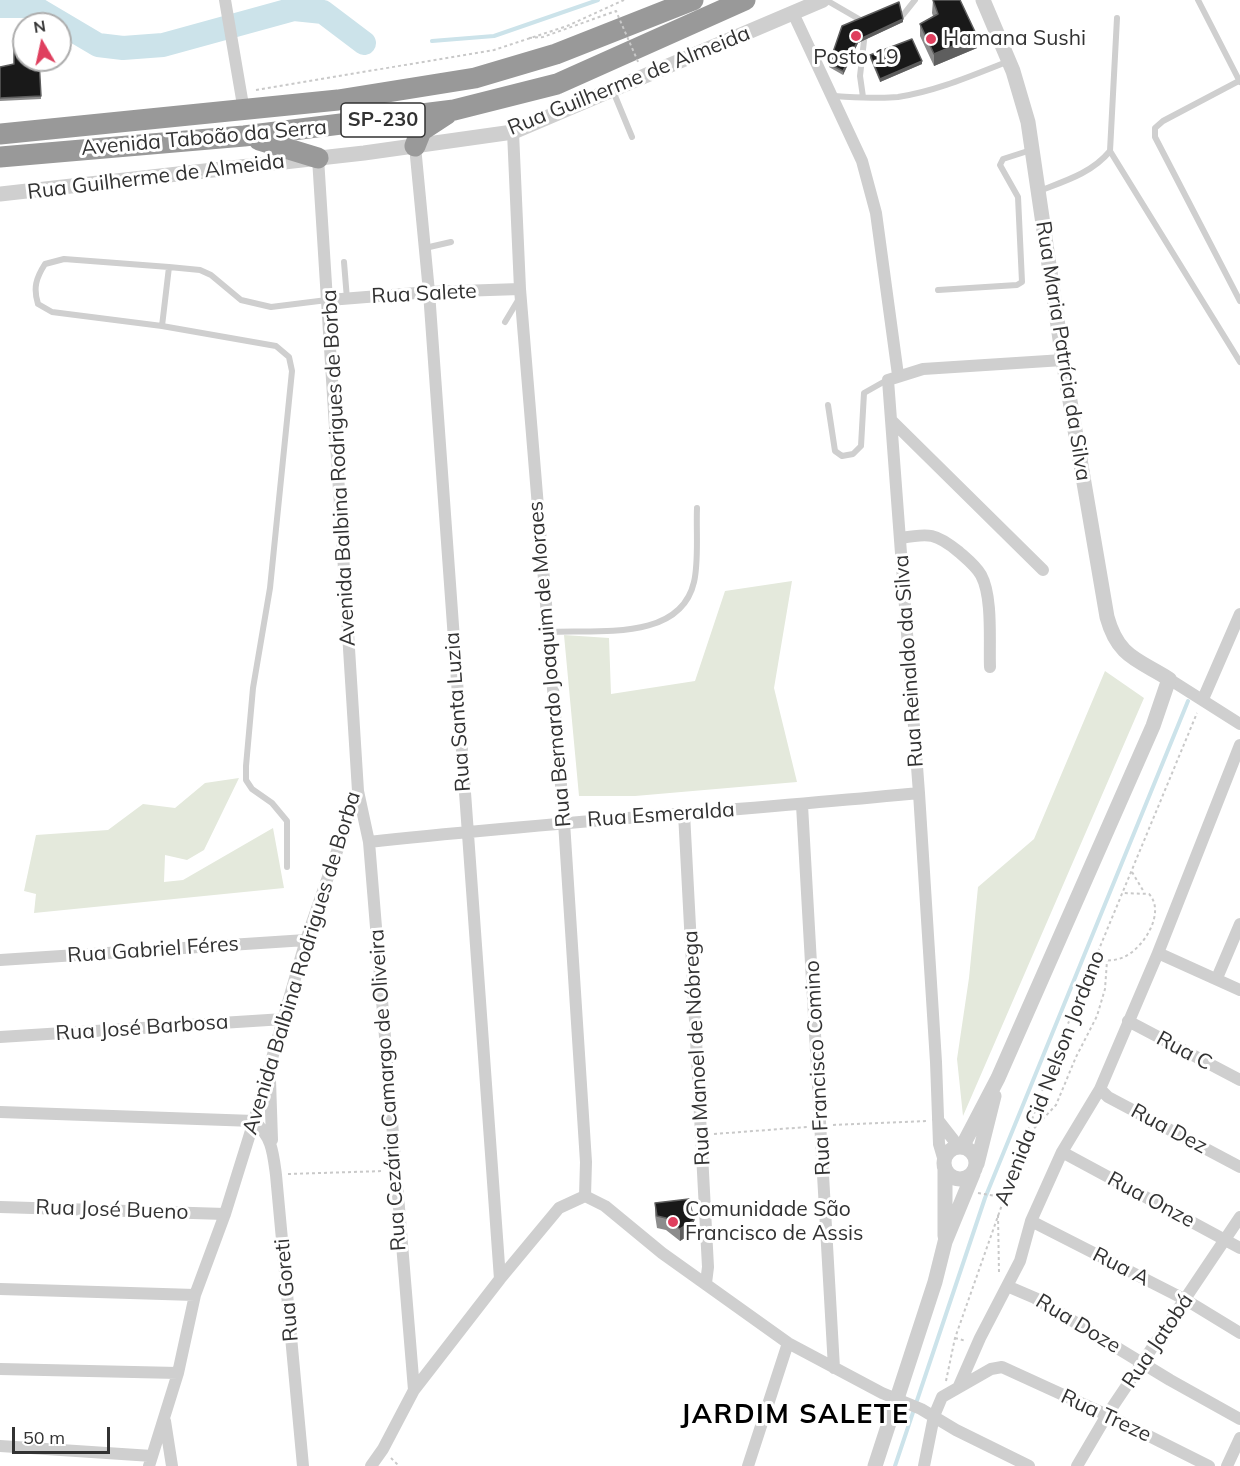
<!DOCTYPE html>
<meta charset="utf-8">
<style>
body{margin:0}
#map{position:relative;width:1240px;height:1466px;overflow:hidden;background:#fff;font-family:Mulish,sans-serif}
canvas{display:block}
.north{position:absolute;left:12px;top:12px;width:60px;height:60px;box-sizing:border-box;background:#fff;border:2px solid #adadad;border-radius:50%;rotate:351deg;font-size:16px;font-weight:700;line-height:24px;text-align:center;color:#323232}
.north::after{content:'';display:block;margin:auto;width:21px;height:27px;background:#df3f5e;clip-path:polygon(50% 0,100% 100%,50% 72%,0 100%)}
.scale{position:absolute;left:12px;top:1427px;width:98px;height:27px;box-sizing:border-box;border:3px solid #323232;border-top:0;padding-left:8px;font-size:18px;line-height:21px;white-space:nowrap;color:#323232;-webkit-text-stroke:4px #fff;paint-order:stroke}
</style>
<div id="map">
<canvas width="1240" height="1466"></canvas>
<div class="north">N</div>
<div class="scale">50 m</div>
</div>
<script>
const ctx = document.querySelector('canvas').getContext('2d');
ctx.lineJoin = 'round';
function fillPath(path, color) { ctx.fillStyle = color; ctx.fill(path, 'evenodd'); }
function strokePath(path, color, width, dash) { ctx.strokeStyle = color; ctx.lineWidth = width; ctx.lineCap = dash ? 'butt' : 'round'; ctx.setLineDash(dash || []); ctx.stroke(path); }
function label(font, color, halo, rows, align = 'center') {
  ctx.font = font + ' Mulish,sans-serif'; ctx.lineWidth = 6; ctx.setLineDash([]); ctx.textBaseline = 'middle'; ctx.strokeStyle = halo; ctx.fillStyle = color; for (const [text, x, y, turn = 0] of rows) {
    ctx.save(); ctx.translate(x, y); ctx.rotate((+turn || 0) * Math.PI / 180); ctx.textAlign = isNaN(turn) ? turn : align; if (halo) ctx.strokeText(text, 0, 0); ctx.fillText(text, 0, 0); ctx.restore();
  }
}
fillPath(new Path2D(`
 M792,581L774,688L797,782L635,796H579L564,635L609,638L611,694L695,681L725,591Z
 M1105,671L1144,698L963,1116L957,1059L969,978L978,887L1034,839Z
 M239,778L204,850L187,860L165,855L164,882L183,880L273,828L284,888L34,913L36,894L24,891L36,835L108,830L143,804L175,808L205,783Z`), '#e4e9dc');
strokePath(new Path2D(`
 M432,41L494,36L598,0
 M895,1466L985,1198L1188,701`), '#cce3ea', 4);
strokePath(new Path2D(`
 M0,6H32L98,45L123,48L163,45L294,9L323,12L364,43`), '#cce3ea', 24);
strokePath(new Path2D(`
 M256,90L494,50L567,26L624,0
 M1132,872L1144,892
 M1096,960C1106,961 1115,961 1124,957C1144,948 1166,912 1149,894L1124,893
 M833,1125L927,1121
 M714,1134L807,1127
 M1026,1137L1056,1105L1076,1057L1097,1016L1105,989L1107,961
 M288,1174L384,1171
 M978,1193L1002,1197
 M998,1215L999,1273
 M955,1338L966,1341
 M946,1381L955,1338L1053,1060L1197,713
 M391,1458L399,1466`), '#c9c9c9', 2, [3, 3]);
strokePath(new Path2D(`
 M826,0L864,22
 M1198,0L1240,82
 M895,18L903,15L915,0
 M1239,81L1163,121L1155,128V137L1240,301
 M613,91L632,137
 M833,96C854,97 877,99 898,97C937,91 973,75 1009,61
 M863,97L860,76L865,32
 M1110,151L1240,362
 M1039,191C1065,181 1092,173 1110,151L1117,18
 M425,248L451,242
 M344,262L347,299
 M938,290L1017,285L1022,282L1018,197L1000,165L1003,159L1031,150
 M505,322L520,297
 M162,326L52,312L38,304C33,288 36,278 45,264L64,259L169,267
 M828,405L835,451L842,456L853,454L861,446L864,393L887,380
 M548,632C594,629 680,643 694,582C699,561 696,530 697,508
 M287,867V821L272,803L252,789L246,780V766L253,688L270,588L292,371L289,357L276,346L162,326L169,267L200,270L211,275L241,300L271,307L327,300`), '#cfcfcf', 6);
strokePath(new Path2D(`
 M225,0L244,111
 M793,13L862,161L876,213L898,375
 M513,132L520,289L564,822L586,1162L585,1196
 M415,146L429,292L500,1279
 M329,300L429,292L520,289
 M892,421L1043,570
 M901,538C929,533 936,533 959,552C967,559 976,566 981,575C993,597 989,642 990,667
 M1169,679L1240,724
 M1203,699L1240,614
 M358,791L369,842L414,1390
 M802,805L834,1368
 M684,813L708,1267L706,1283
 M369,842C552,822 735,811 919,793
 M1158,953L1240,745
 M0,960L306,940
 M1217,978L1240,924
 M1128,1021L1240,1080
 M0,1037L284,1019
 M270,1080L272,1140
 M1100,1089L1108,1097L1240,1167
 M0,1112L254,1121C272,1137 273,1152 276,1175L303,1466
 M938,1120L959,1147
 M1062,1152L1240,1248
 M944,1161L939,1144L936,1062L919,793L888,380L923,369L1063,360
 M585,1196L605,1206L662,1253L788,1343L882,1393L921,1409L956,1430L1029,1466
 M0,1207L225,1214
 M1031,1221L1186,1300L1240,1333
 M1007,1286L1035,1298L1170,1380L1240,1419
 M0,1289L195,1295
 M0,1369L178,1373
 M959,1386L980,1338L1020,1261L1031,1221L1062,1152L1100,1089L1158,953L1240,990
 M165,1421L172,1466
 M0,1446L152,1456
 M149,1466L178,1373L195,1295L225,1214L254,1121L306,940L358,791L318,158
 M371,1466L383,1449L414,1390L500,1279L559,1208L585,1196
 M748,1466L788,1343
 M924,1466L934,1416L942,1397L991,1369L1002,1367L1107,1415L1209,1466
 M1077,1466L1107,1415L1240,1217
 M1227,1466L1240,1438`), '#cfcfcf', 12);
strokePath(new Path2D(`
 M0,194L364,153L513,132L823,0
 M944 1163a16 16 0 1 1 32 0a16 16 0 1 1-32 0Z
 M962,1147L998,1078L1153,726L1169,679C1137,659 1118,657 1107,617L1063,360L1028,122L1013,71L983,0
 M977,1164L994,1096
 M945,1236V1170
 M875,1466L935,1282L945,1242L973,1174`), '#cfcfcf', 15);
strokePath(new Path2D(`
 M0,134L338,100L475,78L556,54L693,0
 M259,140L318,158
 M415,146L421,131L447,114
 M0,157L244,136L454,110L557,84L745,0`), '#999', 21);
strokePath(new Path2D(`
 M529,38L543,37L616,11L639,64`), '#c9c9c9', 2, [3, 3]);
fillPath(new Path2D(`
 M933,0L977,48L934,66L920,36V24L933,16L932,13Z
 M899,2L903,22L858,43L843,75L829,67V64Z
 M870,55L922,64L880,82L870,58Z
 M14,64L41,96V99L0,101V67Z
 M655,1203L694,1232L680,1241L666,1230L657,1228L655,1215Z`), '#8c8c8c');
fillPath(new Path2D(`
 M903,19V22L858,43L843,75V71L858,40Z
 M977,36V48L934,66V54Z
 M922,61V64L880,82V79Z
 M694,1220V1232L680,1241V1229Z`), '#5e5e5e');
const building = new Path2D(`
 M933,0H960L977,36L934,54L920,24L938,14Z
 M899,2L903,19L858,40L843,71L829,64L842,26Z
 M912,39L922,61L880,79L870,55Z
 M14,43L24,45V60H39L41,96L0,98V67L14,64Z
 M689,1199L694,1220L680,1229L666,1218L657,1216L655,1203Z`);
fillPath(building, '#191919');
strokePath(building, '#5e5e5e', 1.5);
for (const [x, y, r, color] of [
 [856,36,6,"#df3f5e"],
 [931,39,6,"#df3f5e"],
 [673,1222,6,"#df3f5e"]
]) { const dot = new Path2D(); dot.arc(x, y, r, 0, 2 * Math.PI); ctx.fillStyle = color; ctx.fill(dot); strokePath(dot, '#fff', 2); }
for (const [x, y, w] of [
 [383,120,84]
]) { const box = new Path2D(); box.roundRect(x - w / 2, y - 17, w, 34, 4.5); ctx.fillStyle = '#fff'; ctx.fill(box); strokePath(box, '#323232', 1.5); }
label('bold 20px', '#323232', null, [
 ["SP-230",383,120]
]);
label('21px', '#323232', '#fff', [
 ["Hamana Sushi",943,39],
 ["Posto 19",856,58,"center"],
 ["Comunidade São",685,1210],
 ["Francisco de Assis",685,1234]
], 'left');
label('21px', '#323232', '#fff', [
 ["Rua Guilherme de Almeida",629,81,-22],
 ["Avenida Taboão da Serra",204,138,-5],
 ["Rua Guilherme de Almeida",156,177,-7],
 ["Rua Salete",424,294,-3],
 ["Rua Maria Patrícia da Silva",1063,351,81],
 ["Avenida Balbina Rodrigues de Borba",339,468,-93],
 ["Rua Reinaldo da Silva",909,661,-94],
 ["Rua Bernardo Joaquim de Moraes",550,664,-95],
 ["Rua Santa Luzia",458,712,-94],
 ["Rua Esmeralda",661,815,-4],
 ["Rua Gabriel Féres",153,950,-4],
 ["Avenida Balbina Rodrigues de Borba",302,963,-73],
 ["Rua José Barbosa",142,1028,-4],
 ["Rua Manoel de Nóbrega",697,1048,-93],
 ["Rua C",1184,1051,28],
 ["Rua Francisco Comino",818,1068,-93],
 ["Avenida Cid Nelson Jordano",1050,1078,-69],
 ["Rua Cezária Camargo de Oliveira",388,1090,-94],
 ["Rua Dez",1169,1129,28],
 ["Rua Onze",1151,1200,28],
 ["Rua José Bueno",112,1210,2],
 ["Rua A",1121,1267,27],
 ["Rua Goreti",287,1290,-95],
 ["Rua Doze",1078,1324,31],
 ["Rua Jatobá",1158,1341,-56],
 ["Rua Treze",1106,1416,25]
]);
ctx.letterSpacing = '1.5px';
label('bold 27px', '#000', '#fff', [
 ["JARDIM SALETE",795,1415]
]);
ctx.letterSpacing = '0px';
</script>
